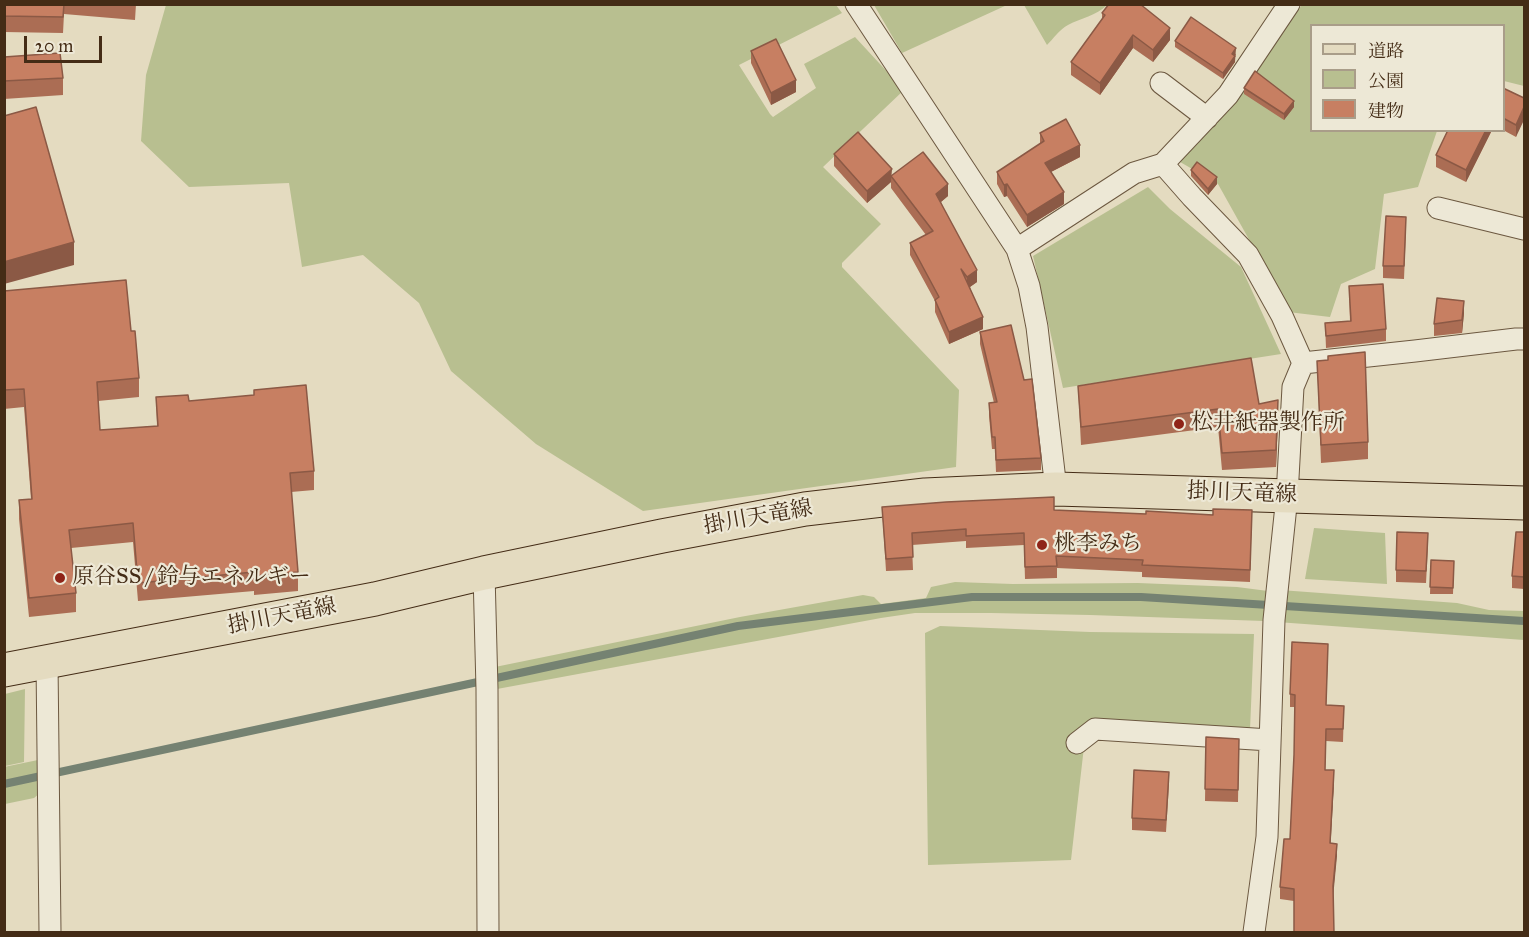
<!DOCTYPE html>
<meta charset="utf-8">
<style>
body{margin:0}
#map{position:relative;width:1529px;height:937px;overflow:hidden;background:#e4dbc0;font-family:"IM FELL Great Primer","Noto Serif JP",serif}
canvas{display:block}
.frame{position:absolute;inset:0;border:6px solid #442c16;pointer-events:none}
.legend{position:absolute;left:1310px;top:24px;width:195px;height:108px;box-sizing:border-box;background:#ede8d6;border:2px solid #a99d89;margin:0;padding:8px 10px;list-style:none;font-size:18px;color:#442c16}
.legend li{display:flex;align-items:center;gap:12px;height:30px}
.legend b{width:30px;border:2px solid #a99d89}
.scale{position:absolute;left:24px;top:36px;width:78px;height:27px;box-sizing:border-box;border:3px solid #442c16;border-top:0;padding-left:8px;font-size:18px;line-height:21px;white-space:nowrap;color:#442c16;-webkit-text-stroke:4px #ede8d6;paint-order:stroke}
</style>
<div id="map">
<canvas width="1529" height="937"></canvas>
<div class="frame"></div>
<ul class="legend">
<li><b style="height:8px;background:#e4dbc0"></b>道路</li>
<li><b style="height:16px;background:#b8bf90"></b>公園</li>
<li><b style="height:16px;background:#c77f62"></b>建物</li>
</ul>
<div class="scale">20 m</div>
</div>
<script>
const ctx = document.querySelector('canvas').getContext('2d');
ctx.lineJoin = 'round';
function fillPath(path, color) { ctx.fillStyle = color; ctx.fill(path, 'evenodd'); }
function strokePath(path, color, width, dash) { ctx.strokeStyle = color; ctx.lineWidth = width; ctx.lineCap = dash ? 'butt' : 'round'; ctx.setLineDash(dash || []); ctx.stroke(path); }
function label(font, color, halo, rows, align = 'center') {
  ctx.font = font + ' "IM FELL Great Primer","Noto Serif JP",serif'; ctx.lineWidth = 4.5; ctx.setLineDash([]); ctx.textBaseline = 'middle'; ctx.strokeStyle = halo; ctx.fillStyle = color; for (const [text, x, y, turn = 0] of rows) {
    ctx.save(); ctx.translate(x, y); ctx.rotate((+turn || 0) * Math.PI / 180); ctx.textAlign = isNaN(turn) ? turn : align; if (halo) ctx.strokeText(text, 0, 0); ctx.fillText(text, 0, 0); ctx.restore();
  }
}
fillPath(new Path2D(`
 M166,5H836L842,13L739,65L770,114L773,117L816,88L804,64L855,37L904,90L823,167L881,224L842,263V267L959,390L956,467L643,511L536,444L451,371L419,303L363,255L302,267L289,183L189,187L141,141L146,75Z
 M874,5H1007L902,53Z
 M1024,5H1107C1096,16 1081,18 1068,25C1060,29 1053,39 1047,45Z
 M1302,5H1524V86L1504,81V26H1312V130L1437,131L1418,187L1384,194L1375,269L1341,284L1330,317L1288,312L1256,252L1218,184L1175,159L1233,96Z
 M1148,187L1170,209L1241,267L1281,354L1063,388L1033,256Z
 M1314,528L1385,533L1387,584L1305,579Z
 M955,582L1013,584L1138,583L1237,587L1268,591L1264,621L1090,615L991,613H915L881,618L497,689L495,667L740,617L863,595L874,597L881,604L926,598L931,587Z
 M1280,590L1457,603L1489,610L1524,611V640L1277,622Z
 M940,626L1090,632L1254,634L1250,730L1085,738L1071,860L928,865L925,633Z
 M25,689L24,762L5,766V694Z
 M38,760L40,793L34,798L5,804L4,767Z`), '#b8bf90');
strokePath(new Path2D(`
 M4,784L738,626L972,597H1141L1524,621`), '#758272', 8);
const street = new Path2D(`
 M856,4L1017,249L1029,286L1037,327L1056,489
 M1161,83L1207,118
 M1163,164L1228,95L1289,4
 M1438,208L1524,229
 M1017,249L1134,173L1163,164L1192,197L1248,255L1282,316L1303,363L1293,387L1287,496L1274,620L1267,837L1254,932
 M1303,363L1415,351L1516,339H1524
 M484,573L487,689L488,932
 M47,662L50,932
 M1077,743L1095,729L1270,740`);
const primary = new Path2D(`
 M4,670L375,599L484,573L662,536L805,509L925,495L1056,489L1524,503`);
strokePath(street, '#6c5840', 23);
strokePath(primary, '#442c16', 35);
strokePath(street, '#ede8d6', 21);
strokePath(primary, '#e4dbc0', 33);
fillPath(new Path2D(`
 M4,4H136L135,20L64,14L63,33L4,32Z
 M1102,13L1170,40L1153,62L1133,48L1100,95L1071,75V62L1102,19Z
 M1175,41L1236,54L1235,56V62L1223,79L1175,47Z
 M751,51L796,92L771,105L751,63Z
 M4,57L63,78V95L4,99Z
 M1244,88L1294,107L1284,120L1244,94Z
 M1503,88L1524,98L1516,137L1503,130Z
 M1448,130H1492L1466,182L1436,167V155Z
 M1040,133L1080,157L1051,172L1064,204L1027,227L1007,196L1004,197L997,184V172L1040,144Z
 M834,154L948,196L941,202L977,282L970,287L983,329L949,344L935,312V301L910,255V243L926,235L891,188V182L867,203L834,166Z
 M1191,170L1217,184L1208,195L1191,176Z
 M1406,229L1404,279L1383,278V266Z
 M1349,286L1386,329V341L1326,348L1325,323L1350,322Z
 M4,291L131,331L139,378V397L98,401L100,430L157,426L156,397L189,401L314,471V490L291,492L298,572V591L254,595V591L138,601L133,542L71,548L76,593V612L29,617L19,519V500L31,499L24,407L4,409Z
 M1464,313L1462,333L1434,336V324Z
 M980,332L1041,458V470L996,472L995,449H992L989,416V403H994L980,344Z
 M1317,361L1368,442V459L1321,463Z
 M1078,386L1259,404L1278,418L1276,467L1222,470L1218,427L1081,445Z
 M882,507L1054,510L1146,514L1213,515L1252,510L1250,582L1142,577V572L1057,568V578L1025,579L1024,545L966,548V541L912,545L913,570L886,571Z
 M1524,532V589L1512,588V576Z
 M1428,545L1426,583L1396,582V570Z
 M1431,560L1454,561L1453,594H1430Z
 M1328,656L1326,705L1344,706L1343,742L1326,741L1325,770L1334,782L1330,843L1337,856L1294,901L1280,899V887L1290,839L1294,755L1295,707H1290V694Z
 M1206,737L1239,739L1238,802L1205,801Z
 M1169,784L1166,832L1132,830V818Z`), '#ab6d54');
fillPath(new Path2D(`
 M1170,28V40L1153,62V50Z
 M1133,35V48L1100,95V83Z
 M1236,48L1235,62L1223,79V73L1232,54Z
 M796,80V92L771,105V93Z
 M1294,101V107L1284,120V114Z
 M1524,107V120L1516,137V125Z
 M1486,130H1492L1466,182V170Z
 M1080,145V157L1045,175V163Z
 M892,169L891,182L867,203V191Z
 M1217,177V184L1208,195V189Z
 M948,184V196L936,206V194Z
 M1007,184V196L1004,197V185Z
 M1064,192V204L1027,227V215Z
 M74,242V265L4,284V262Z
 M977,270V282L967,289V277Z
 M1464,301V313L1462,333V320Z
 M983,317V329L949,344V332Z
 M1278,400V418L1276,467V450Z
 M1334,770V782L1330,855V843Z
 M1337,844V856L1333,898V886Z`), '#8b5945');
const building = new Path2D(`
 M4,4H64L63,17L4,16Z
 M1109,4H1140L1170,28L1153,50L1133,35L1100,83L1071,62L1105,15L1102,13Z
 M1191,17L1236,48L1232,54L1235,56L1223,73L1175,41Z
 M776,39L796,80L771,93L751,51Z
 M60,53L63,78L4,81V57Z
 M1255,71L1294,101L1284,114L1244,88Z
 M1503,88L1524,98V107L1516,125L1503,118Z
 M36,107L74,242L4,262V116Z
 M1066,119L1080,145L1045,163L1064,192L1027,215L1007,184L1004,185L997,172L1044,141L1040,133Z
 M1448,130H1486L1466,170L1436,155Z
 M858,132L892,169L867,191L834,154Z
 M923,152L948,184L936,194L977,270L967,277L961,269L983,317L949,332L935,300L939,297L910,243L933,231L891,176Z
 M1197,162L1217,177L1208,189L1191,170Z
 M1386,216L1406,217L1404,266H1383Z
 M126,280L131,331H135L139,378L97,382L100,430L158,426L156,397L188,395L189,401L254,395V390L306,385L314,471L290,473L298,572L254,576V572L138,583L133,523L69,530L76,593L29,598L19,500L32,499L24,389L4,390V291Z
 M1383,284L1386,329L1326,336L1325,323L1351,321L1349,286Z
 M1437,298L1464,301L1462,320L1434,324Z
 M1011,325L1024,380L1032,379L1041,458L996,460L995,437H992L989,403L997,402L980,332Z
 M1365,352L1368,442L1321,445L1317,361L1328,360V356Z
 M1251,358L1259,404L1278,400L1276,450L1222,453L1218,409L1081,427L1078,386Z
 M1054,497V510L1146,514V511L1213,515V509L1252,510L1250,570L1142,565L1143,560L1056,556L1057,566L1025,567L1024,533L966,536V529L912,533L913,557L886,559L882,507L946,502Z
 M1397,532L1428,533L1426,571L1396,570Z
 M1516,532H1524V577L1512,576Z
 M1431,560L1454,561L1453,588L1430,587Z
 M1292,642L1328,644L1326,705L1344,706L1343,729H1326L1325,770H1334L1330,843L1337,844L1333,886L1334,933H1294V889L1280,887L1284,839H1290L1294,755L1295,695L1290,694Z
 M1206,737L1239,739L1238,790L1205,789Z
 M1134,770L1169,772L1166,820L1132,818Z`);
fillPath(building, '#c77f62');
strokePath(building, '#8b5945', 1.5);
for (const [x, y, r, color] of [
 [1179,424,6,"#8f2418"],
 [1042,545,6,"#8f2418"],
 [60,578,6,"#8f2418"]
]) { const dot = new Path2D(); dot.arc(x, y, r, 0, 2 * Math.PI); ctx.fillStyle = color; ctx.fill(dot); strokePath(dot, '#ede8d6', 2); }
label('22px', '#442c16', '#ede8d6', [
 ["松井紙器製作所",1191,424],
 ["桃李みち",1054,545],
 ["原谷SS / 鈴与エネルギー",72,578]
], 'left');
label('22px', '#442c16', '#ede8d6', [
 ["掛川天竜線",1242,494,2],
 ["掛川天竜線",758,518,-10],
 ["掛川天竜線",282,617,-11]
]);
</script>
